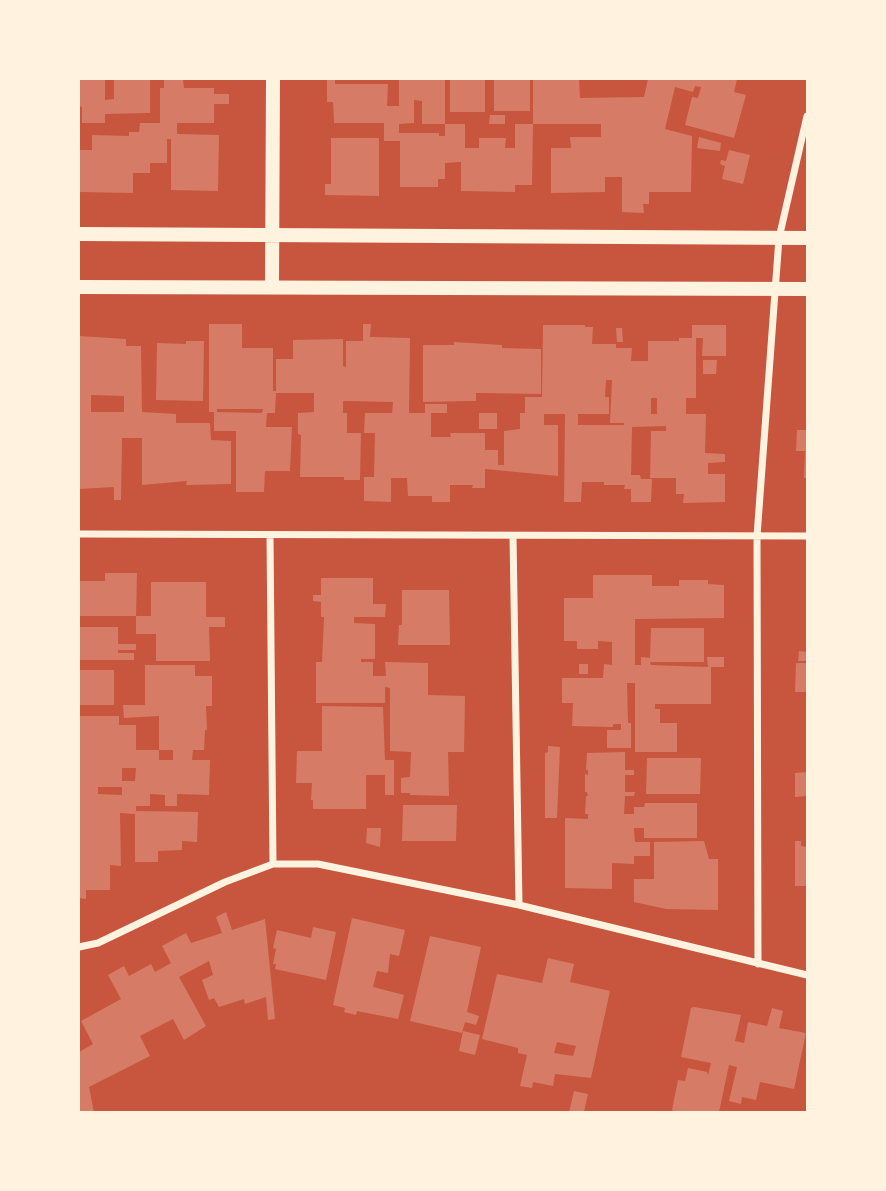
<!DOCTYPE html>
<style>
body{margin:0}
#map{position:relative;width:886px;height:1191px;overflow:hidden;background:#c8553d;font-family:"Asap Condensed",sans-serif}
canvas{display:block}
.frame{position:absolute;inset:0;border:80px solid #fff3e0;pointer-events:none}
</style>
<div id="map">
<canvas width="886" height="1191"></canvas>
<div class="frame"></div>
</div>
<script>
const ctx = document.querySelector('canvas').getContext('2d');
ctx.lineJoin = 'round';
function fillPath(path, color) { ctx.fillStyle = color; ctx.fill(path, 'evenodd'); }
function strokePath(path, color, width, dash) { ctx.strokeStyle = color; ctx.lineWidth = width; ctx.lineCap = dash ? 'butt' : 'round'; ctx.setLineDash(dash || []); ctx.stroke(path); }
fillPath(new Path2D(`
 M79,79H105V100L114,99V79H150V113L105,114V123H82V107L79,106Z
 M164,79H183L184,88H214V94H229V104H214V123H177V134L219,135L218,191L171,190V139H167V163H150V173H133V193L79,192V150H92V135L129,136V132H139L140,123H160V88H164Z
 M327,79H335V84H388L387,106H399V79H445V124H465V148H479V138H506L505,148H515V124H533V79H579L580,98L644,97L648,79H737L734,92L746,95L734,138L685,125L692,97L698,98L701,87L695,86L693,92L675,87L665,129L692,136L691,192H649V204H643L644,213L622,212V177H605V192L551,193V148H571L570,137H601V124H533L532,185H515V192L461,191V162L445,163V179H438V187H400V141H384V123H334L333,102H327ZM414,100L422,101V124H445V136H439V133H399V124L414,123Z
 M450,79H485V112H450Z
 M494,79H530V111H494Z
 M490,115H505V124H489Z
 M699,137L721,143L720,151L697,148Z
 M331,138H379V196L325,195V184H331Z
 M729,150L750,155L743,184L722,179L725,166L720,164L721,160L726,161Z
 M209,324H242V348H273V391H276V359H293V340L343,339V366L346,367V341H363V324H371L370,337L410,338L409,413H425V404H447V413H431V437H451L450,433H485V450H498V465H504V431L520,429V413H525V397H542L543,325H585V327H593L592,344H616V348H632L631,361H648V341H679V338H692V325H726V356H702L703,338H696V398H686V414H706L705,453L725,454V462L708,463V474H725V502L683,503L684,494H676V478H650L651,431H666V426L632,427L631,475H640L641,479H652L651,502H631V489H624L625,485H604V482H582L581,502H564L565,414H544V425H558V476L485,469V488H472L473,485H450V502H432V496H408L407,478H391V502L364,501V477H374L375,433H364L365,413H392L393,402L343,401V413H347V433H361L360,480H344V477H300L301,435L298,434V413L314,412V393H276L275,413H267L266,427H292L290,471H265L264,492H236V431H214V412H209ZM606,380H612L610,423H624V425H578V414H609V397H605ZM651,398H657V414H651ZM217,409H263L262,413L217,412Z
 M616,328H622L623,342H617Z
 M79,336L126,339V346H141L142,412L176,414V423H210L211,440L231,441V484L186,485L187,481L142,485V438H122L121,500H114V487L79,489ZM91,395L124,396V412H91Z
 M186,341H204L203,401L156,400L157,343L186,344Z
 M454,342L502,345V348L541,349V394L476,393V401L423,402V345H454Z
 M703,360H717L716,374H703Z
 M479,413H497V429H479Z
 M797,430H807V478H804L805,451H796Z
 M105,573H137L136,616H79V581H105Z
 M593,575H652V586H679V580H708V584L724,585V618L635,619V665H641V657L650,658L651,628H704V662H650L651,665L708,667L707,657H724V667H711V704H655V709H660V723H677V752H635V683H627L628,723H631V748H607V730H621V724H613V727L572,726L573,703H562V678H603L604,664L612,665V642L598,641V649H577V641H564V598H593Z
 M321,578H373V604H386L385,617H354V623L375,624V659H361V662H373V676H386L385,662L428,663V695L465,696L464,752H448L449,796L410,795V793H401V778L410,777L411,752L390,751V688L385,687V703H316V662H322L324,617H321V602L313,601V595H321Z
 M151,582H206V617H225V627H209L210,661H156V634H136V616H151Z
 M402,590H449L450,645H398L399,625H402Z
 M79,627H118V644H136V650H118V653H134V660H79Z
 M799,651L807,652V661H798Z
 M796,663H807V692H795Z
 M579,664H588V674H579Z
 M145,665H195V676H212V706H206L207,730H205L204,750H193L192,760H210L209,795L177,794V806H165V795L150,794V806H136V811L198,812L197,842L182,841V850L158,851V862H135V814L120,813L121,866L110,865V890H86V899L79,898V716H119V725H136V750H159V716L124,718L123,705H145ZM159,750H173V760H159ZM122,768H136L135,781H122ZM98,787H122V795L98,794Z
 M79,670H114V705H79Z
 M322,706L383,707L385,760H394V795H385V775H366V809H313V800H311L312,783H296L297,751H322Z
 M548,746L560,747L557,818H545V753L548,752Z
 M625,752V770H634V775H625V792H635L634,796H625L624,814H634V807H644L645,803H697V838H644V828H634L635,842H650V856H634V864L612,863V889L565,888V818L588,819V814H585L586,796H588L587,792H585V774L588,775V770H586L587,753Z
 M647,758H701L700,794H646Z
 M807,772V796L795,797V773Z
 M403,805H457L456,841H402Z
 M367,828H381L380,847L366,843Z
 M704,841L709,859H718V910L666,909L634,902V879H654V842Z
 M795,841H801V846L807,847V886H795Z
 M226,912L232,930L265,919L275,1019L268,1020L266,997L245,1004L244,999L219,1007L214,998L209,1000L202,980L213,975L209,961L179,977L206,1026L184,1040L173,1019L140,1036L150,1056L89,1087L94,1112H79V1052L93,1044L81,1021L121,999L108,975L124,966L129,976L151,964L155,972L171,963L162,946L186,933L191,943L222,933L216,917Z
 M352,918L405,930L399,956L390,954L388,973L377,971L373,987L404,995L398,1019L357,1011L356,1015L344,1012L345,1008L333,1005Z
 M313,927L336,932L326,980L275,969L276,964H273L276,949L273,948L277,930L311,938Z
 M430,936L481,947L467,1012L479,1016L476,1025L465,1022L462,1033L410,1021Z
 M548,958L574,964L570,982L610,991L591,1078L555,1074L553,1086L533,1082L532,1088L520,1086L527,1055L518,1053V1048L482,1039L497,974L542,983ZM557,1042L576,1046L573,1056L554,1053Z
 M694,1007L741,1015L735,1041L744,1043L748,1022L767,1026L772,1008L783,1011L779,1028L806,1033L794,1089L760,1082L756,1100L742,1097L741,1104L729,1101L737,1067L729,1065L719,1112H675L672,1110L678,1080L685,1081L688,1068L707,1072L708,1075L711,1063L681,1057L691,1008Z
 M463,1031L480,1035L475,1055L459,1051Z
 M574,1091L588,1094L584,1112H569Z`), '#d67c66');
strokePath(new Path2D(`
 M79,534L807,536
 M270,535L273,864
 M513,536L519,905
 M79,947L98,943L225,882L273,864H318L519,905L807,975
 M758,964L757,536L779,238L807,116`), '#fff3e0', 7);
strokePath(new Path2D(`
 M79,234L807,238
 M272,286L273,79
 M79,287L807,289`), '#fff3e0', 14);
</script>
